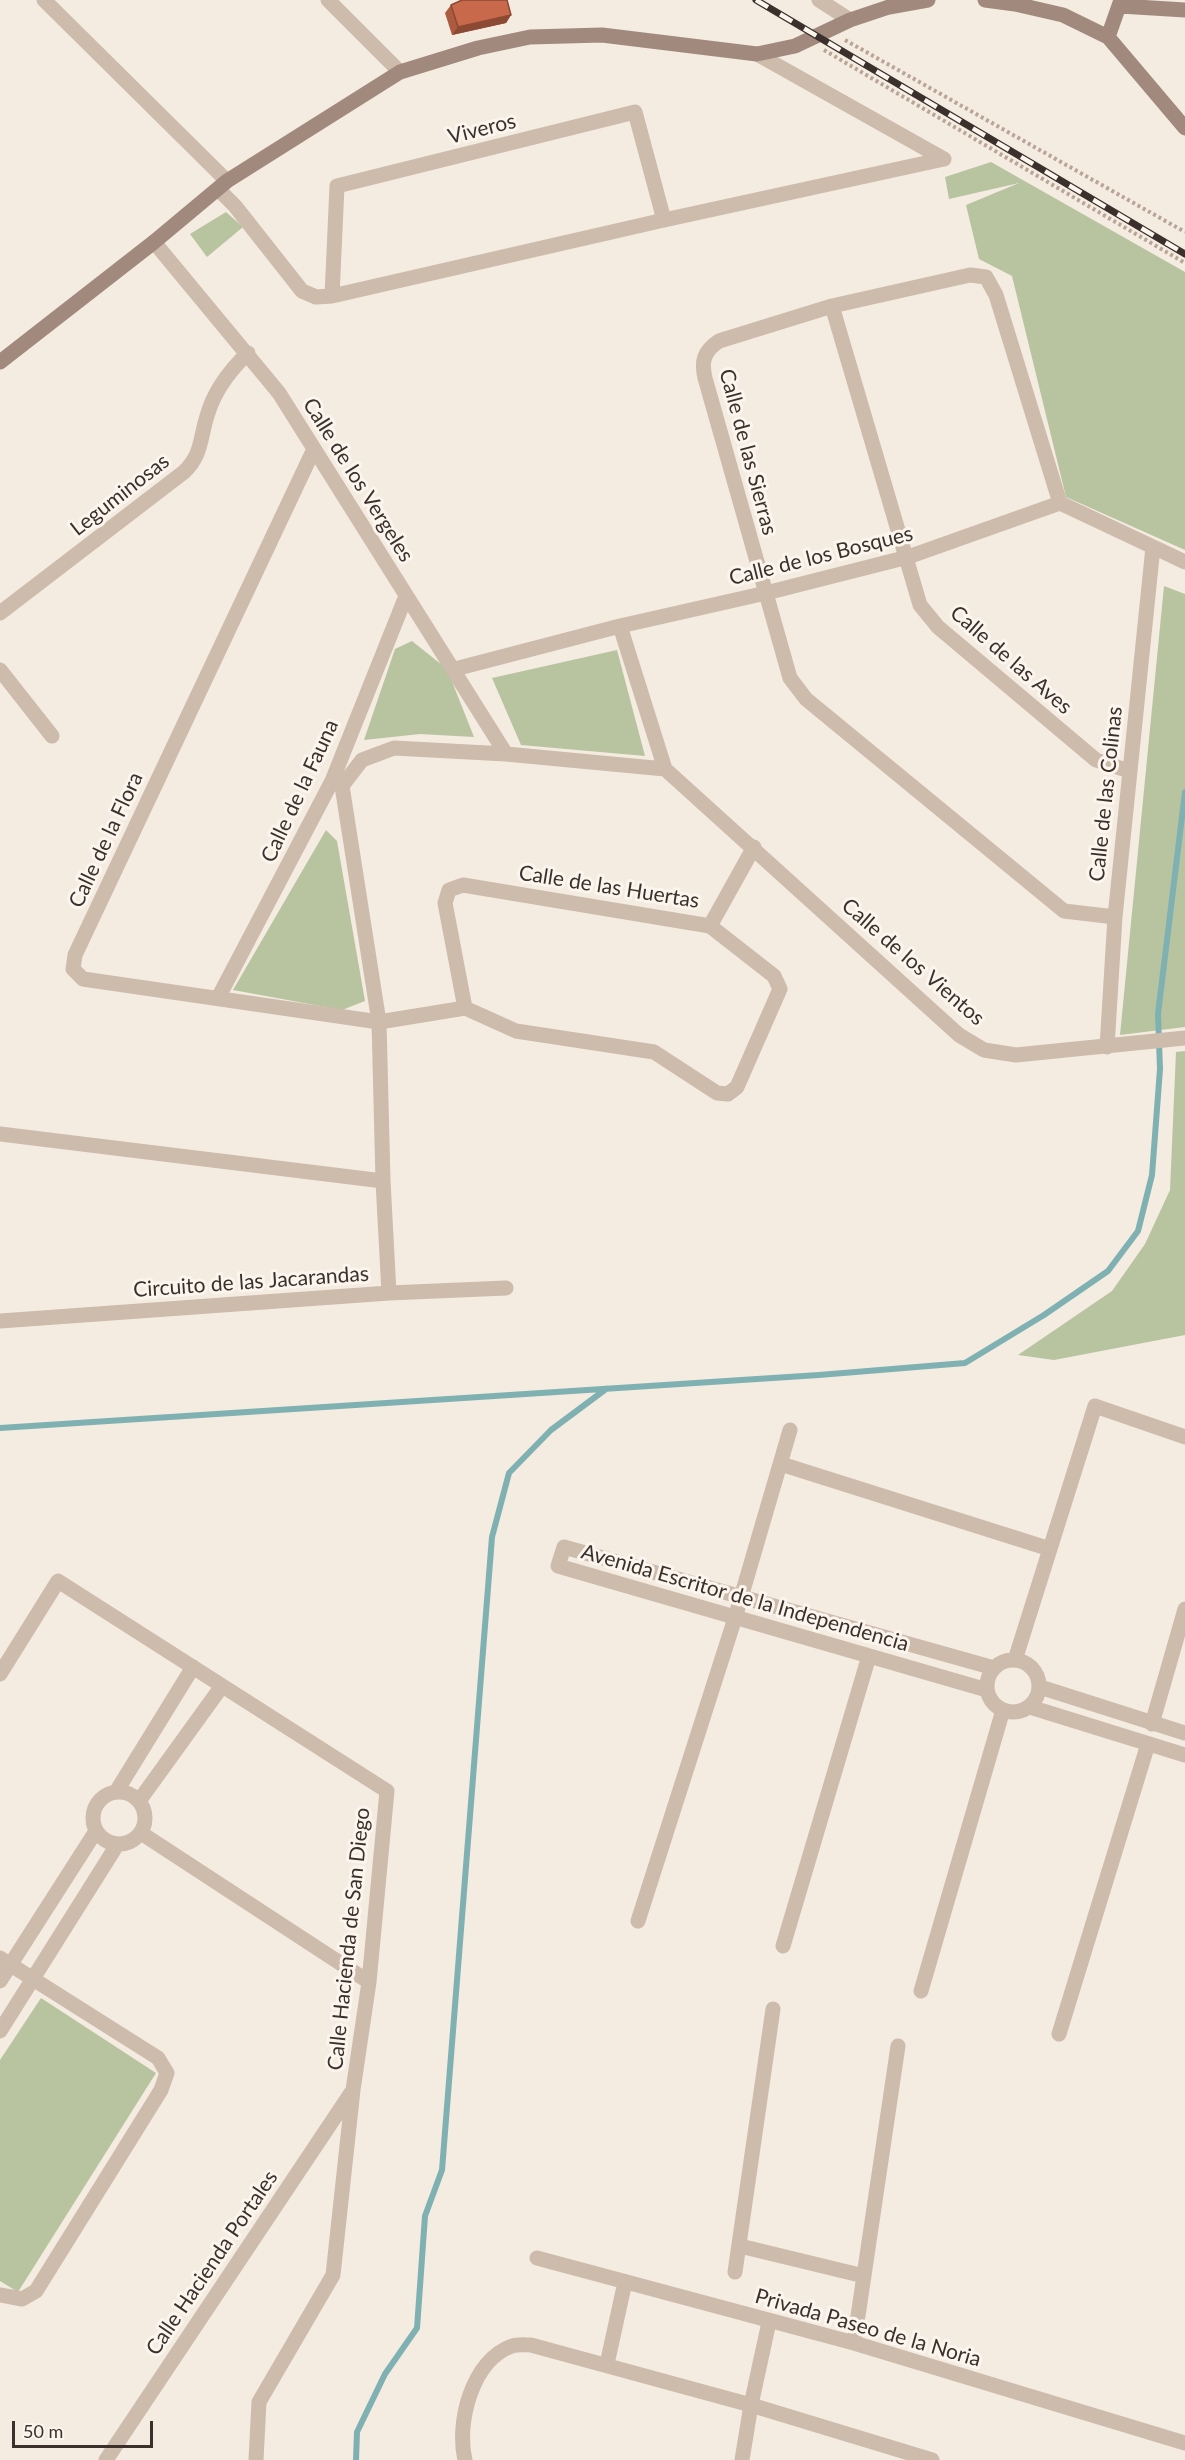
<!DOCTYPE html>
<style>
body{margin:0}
#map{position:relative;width:1185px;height:2460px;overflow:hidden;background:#f4ebe1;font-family:Lato,sans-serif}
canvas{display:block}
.scale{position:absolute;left:12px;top:2421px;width:141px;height:27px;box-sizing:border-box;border:3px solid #3b302b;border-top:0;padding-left:8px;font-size:18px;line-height:21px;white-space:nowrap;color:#3b302b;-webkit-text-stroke:4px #fbf5ee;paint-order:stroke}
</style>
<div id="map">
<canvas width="1185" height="2460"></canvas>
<div class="scale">50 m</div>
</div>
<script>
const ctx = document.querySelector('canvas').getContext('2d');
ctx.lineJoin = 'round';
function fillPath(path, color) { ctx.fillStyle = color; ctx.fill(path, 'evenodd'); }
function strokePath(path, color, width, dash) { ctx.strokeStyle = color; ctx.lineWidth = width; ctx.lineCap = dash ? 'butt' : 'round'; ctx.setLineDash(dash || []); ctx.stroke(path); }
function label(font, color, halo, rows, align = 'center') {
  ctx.font = font + ' Lato,sans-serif'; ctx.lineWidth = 6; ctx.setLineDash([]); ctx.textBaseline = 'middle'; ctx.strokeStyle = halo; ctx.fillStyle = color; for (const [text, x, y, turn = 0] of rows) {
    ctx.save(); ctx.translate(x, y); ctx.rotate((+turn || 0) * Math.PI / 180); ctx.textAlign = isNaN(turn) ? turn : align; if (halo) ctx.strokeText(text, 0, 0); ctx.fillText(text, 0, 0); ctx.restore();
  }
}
fillPath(new Path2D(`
 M991,162L1185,272V550L1066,497L1012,276L979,259L966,205L1019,183L949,199L945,177Z
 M226,212L243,227L207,257L190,234Z
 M1164,586L1185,594V1027L1120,1035Z
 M412,641L447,669L474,737L420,734L364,740L395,649Z
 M617,650L645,756L521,745L492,678Z
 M326,830L337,841L365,1001L342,1010L233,990Z
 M1185,1051V1335L1054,1360L1018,1355L1112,1291L1145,1244L1170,1190L1176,1052Z
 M41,1998L156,2073L18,2292L0,2281V2060Z`), '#b8c4a0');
strokePath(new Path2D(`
 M0,1428L819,1375L965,1363L1044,1315L1108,1271L1138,1231L1152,1175L1160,1069L1158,1014L1185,792
 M356,2460L357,2432L385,2374L417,2328L425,2216L442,2170L492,1537L509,1473L551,1430L606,1389`), '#7fb0b2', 6);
strokePath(new Path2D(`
 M845,40L1185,232
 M824,50L1185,263`), '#b9a596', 4, [3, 3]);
strokePath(new Path2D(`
 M44,0L227,181
 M328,0L400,72
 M819,0L850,20
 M757,54L944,159
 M218,189L235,206L302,291L316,297L332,296L664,220L944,159
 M154,242L279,393L506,754
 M332,296L337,186L635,112L664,220
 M832,306L920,605L938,627L1096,760L1129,771
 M314,449L75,955L73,969L83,979L379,1022L465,1008L516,1031L654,1052L717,1093L728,1094L737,1087L780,989L774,976L710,926L463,885L449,890L445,903L465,1008
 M1060,503L996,295L986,277L970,275L832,306L719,341C704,351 701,361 705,378L790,678L806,699L1064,911L1115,917
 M0,613L184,472C202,455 200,438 207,416C214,391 229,371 248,353
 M620,626L665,769L959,1035L984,1050L1016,1055L1185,1038
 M455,669L620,626L766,593L908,557L1060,503L1185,562
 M0,670L52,736
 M342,786L379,1022L383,1181L389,1293
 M342,786L362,760L394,748L506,754L665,769
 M710,926L754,847
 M218,998L332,781L406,596
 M1107,1047L1115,917L1153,547
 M0,1134L383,1181
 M0,1321L389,1293L506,1288
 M781,1464L1050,1549
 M987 1686a26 26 0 1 1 52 0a26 26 0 1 1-52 0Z
 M1015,1660L1095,1406L1185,1437
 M0,1674L58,1581L387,1791L369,1982L353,2090L333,2275L259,2402L256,2460
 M1040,1687L1185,1733
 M987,1690L558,1566L564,1547L994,1668
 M1030,1707L1185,1755
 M1152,1724L1185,1609
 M93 1818a26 26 0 1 1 52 0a26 26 0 1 1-52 0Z
 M116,1792L193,1667
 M139,1801L222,1686
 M141,1833L369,1982
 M638,1921L735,1618L790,1430
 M783,1946L869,1656
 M0,1958L158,2058L167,2073L161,2090L36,2291L22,2299L0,2295
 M0,1981L96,1831
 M921,1991L1003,1710
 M0,2031L117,1845
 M1059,2034L1148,1744
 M740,2246L864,2276
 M537,2258L854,2343L1185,2443
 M735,2272L773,2009
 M854,2343L898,2046
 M607,2364L625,2282
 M106,2460L351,2093
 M465,2460C456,2423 472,2360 512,2346C518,2344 525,2345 531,2345L751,2405L932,2460
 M742,2460L751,2405L769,2322`), '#cdbbac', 15);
strokePath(new Path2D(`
 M985,0L1015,4L1063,15L1108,37L1185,128
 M1120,6L1185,10
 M1108,37L1121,0
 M0,362L154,242L227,181L400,72L478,48L530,37L602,35L757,54L795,46L850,20L889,7L928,0`), '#a18a7d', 15);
const rail = new Path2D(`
 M756,0L1185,254`);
strokePath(rail, '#3b302b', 7);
strokePath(rail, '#fbf5ee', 4.5, [14]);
fillPath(new Path2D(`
 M451,5L511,15L506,23L452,35L445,13Z`), '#ac5a40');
fillPath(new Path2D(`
 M511,15L506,23L452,35L458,27Z`), '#8c4a34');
const building = new Path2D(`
 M462,0H507L511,15L458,27L451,5Z`);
fillPath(building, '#c8694b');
strokePath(building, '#8c4a34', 1.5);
label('21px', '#3b302b', '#fbf5ee', [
 ["Viveros",482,129,-14],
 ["Calle de las Sierras",748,452,75],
 ["Calle de los Vergeles",358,480,58],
 ["Leguminosas",120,495,-38],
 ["Calle de los Bosques",821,556,-14],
 ["Calle de las Aves",1011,660,41],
 ["Calle de la Fauna",300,791,-65],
 ["Calle de las Colinas",1106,794,-84],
 ["Calle de la Flora",106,840,-65],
 ["Calle de las Huertas",609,887,9],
 ["Calle de los Vientos",913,962,41],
 ["Circuito de las Jacarandas",251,1282,-4],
 ["Avenida Escritor de la Independencia",745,1598,16],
 ["Calle Hacienda de San Diego",349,1939,-84],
 ["Calle Hacienda Portales",212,2263,-56],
 ["Privada Paseo de la Noria",868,2328,16]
]);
</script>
